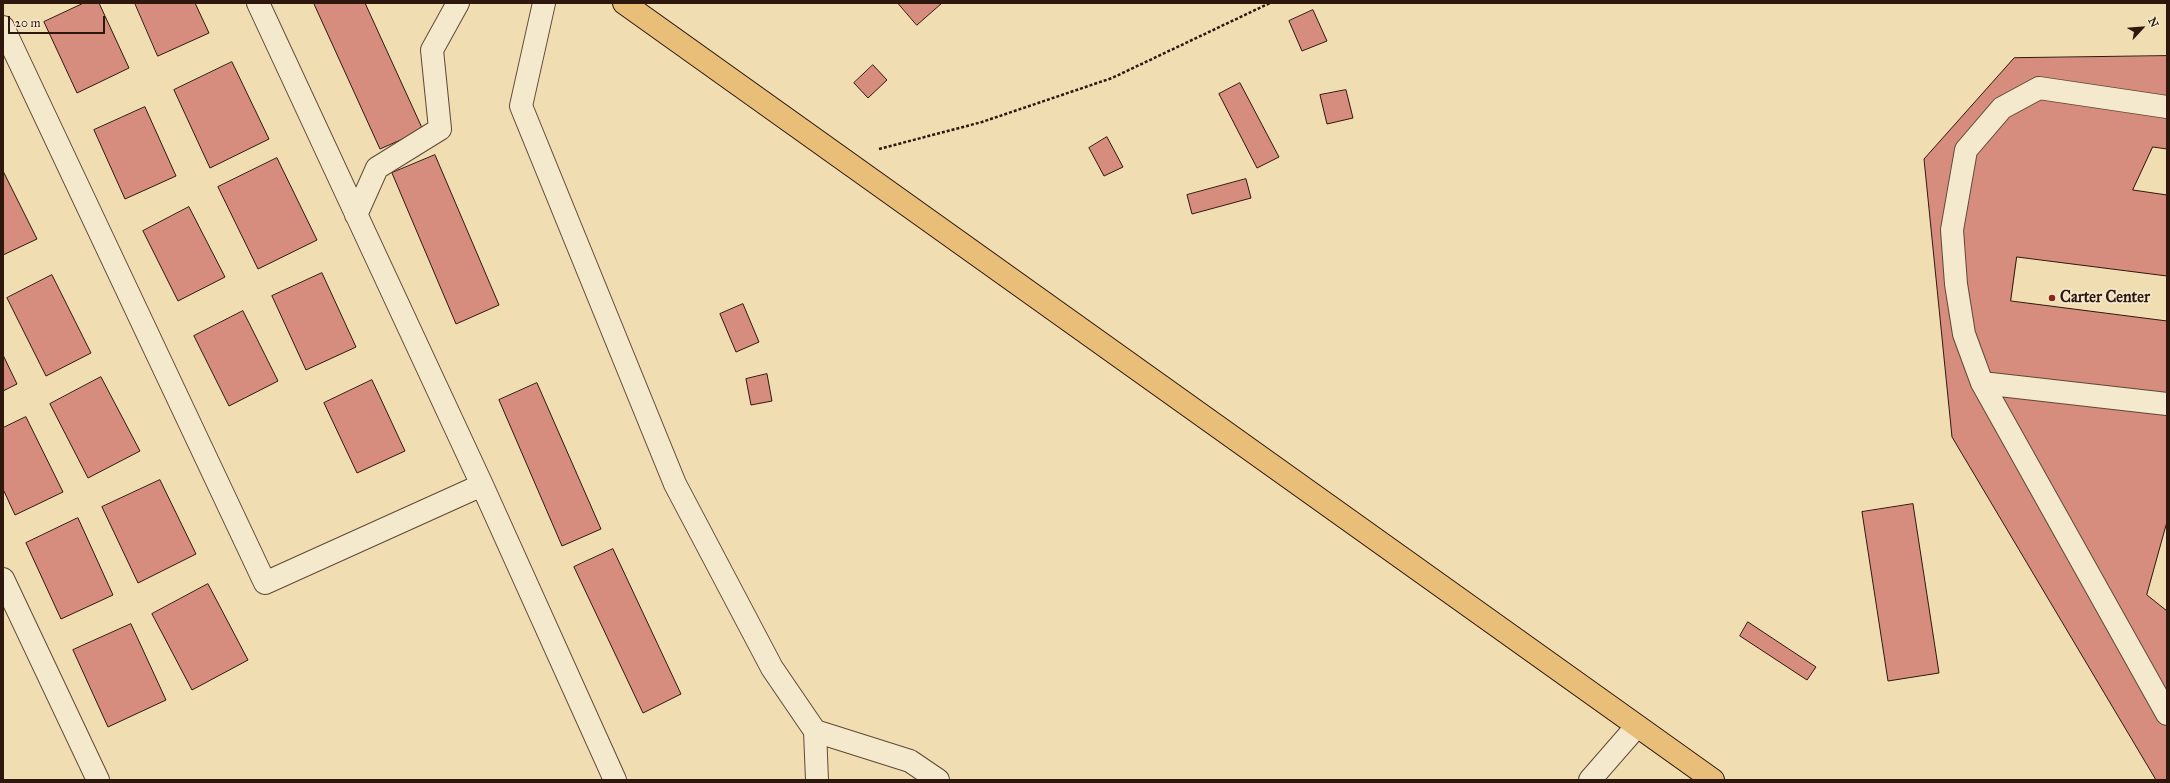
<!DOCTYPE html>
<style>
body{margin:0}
#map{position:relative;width:2170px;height:783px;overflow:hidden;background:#f0ddb2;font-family:"IM FELL Great Primer",serif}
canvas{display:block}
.frame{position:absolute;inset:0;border:4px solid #2e180d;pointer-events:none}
.north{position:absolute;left:2122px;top:8px;width:40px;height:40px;-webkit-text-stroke:3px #f5e9cd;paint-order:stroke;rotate:64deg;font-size:11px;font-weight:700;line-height:16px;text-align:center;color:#2e180d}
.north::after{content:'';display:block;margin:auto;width:14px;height:18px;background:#2e180d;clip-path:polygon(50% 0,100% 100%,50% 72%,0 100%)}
.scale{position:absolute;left:8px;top:16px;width:97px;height:18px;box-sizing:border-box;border:2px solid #2e180d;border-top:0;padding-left:5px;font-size:12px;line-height:14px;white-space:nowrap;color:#2e180d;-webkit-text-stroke:3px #f5e9cd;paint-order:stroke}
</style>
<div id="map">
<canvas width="2170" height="783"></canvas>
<div class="frame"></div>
<div class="north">N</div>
<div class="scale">20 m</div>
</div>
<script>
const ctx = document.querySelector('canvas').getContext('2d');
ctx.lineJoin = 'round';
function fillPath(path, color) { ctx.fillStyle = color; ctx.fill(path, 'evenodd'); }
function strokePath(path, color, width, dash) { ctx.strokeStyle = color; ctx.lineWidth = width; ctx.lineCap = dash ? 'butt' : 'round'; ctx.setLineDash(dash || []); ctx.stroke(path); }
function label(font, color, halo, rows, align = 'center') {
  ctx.font = font + ' "IM FELL Great Primer",serif'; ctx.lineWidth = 3.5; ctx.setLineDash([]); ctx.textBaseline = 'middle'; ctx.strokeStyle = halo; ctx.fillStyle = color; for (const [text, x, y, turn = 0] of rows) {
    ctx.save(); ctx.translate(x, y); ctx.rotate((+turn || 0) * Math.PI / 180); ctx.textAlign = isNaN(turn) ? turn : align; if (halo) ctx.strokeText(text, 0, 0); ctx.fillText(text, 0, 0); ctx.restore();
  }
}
const building = new Path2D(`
 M84,3H99L129,68L77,93L44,22Z
 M135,3H195L209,33L158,56Z
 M316,3H365L423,130L380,149L314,4Z
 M898,3H942L917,25Z
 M1313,10L1327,41L1302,51L1289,21Z
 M2167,56V780H2156L1952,437L1924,159L2014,58Z
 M232,62L269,139L210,168L174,90Z
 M873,65L887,80L868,98L854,83Z
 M1240,83L1279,157L1257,168L1219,94Z
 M1346,90L1353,118L1327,124L1320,95Z
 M145,107L176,176L125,199L94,130Z
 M1107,137L1123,167L1104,176L1089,148Z
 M2153,147L2167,149V195L2133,190Z
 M435,155L499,305L456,324L392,173Z
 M277,158L317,240L258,269L218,187Z
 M3,171L37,239L3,255Z
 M1246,179L1251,198L1192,214L1187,195Z
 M189,207L225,277L178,301L143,231Z
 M2017,257L2167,276V321L2011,301Z
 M322,273L356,347L306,370L272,296Z
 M52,275L91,353L46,376L7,298Z
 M743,304L759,342L736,352L720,314Z
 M243,311L278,381L229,406L194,336Z
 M3,355L17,384L3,391Z
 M767,374L772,401L751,405L746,379Z
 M101,377L140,451L88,478L50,404Z
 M372,380L405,451L357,473L324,403Z
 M537,383L601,529L562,546L499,400Z
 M26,417L63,492L15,515L3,489V428Z
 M160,480L196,554L138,583L102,507Z
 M1913,504L1939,673L1888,681L1862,512Z
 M78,518L113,595L61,619L26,543Z
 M2167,522V611L2147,595Z
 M613,549L681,694L643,713L574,567Z
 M208,584L248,660L192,690L152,614Z
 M1748,622L1816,667L1807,680L1740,636Z
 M131,624L166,700L108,727L73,650Z`);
fillPath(building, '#d78d7e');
strokePath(building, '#2e180d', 1);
const minor = new Path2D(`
 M258,3L482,485L615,780
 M544,3L521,106L675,484L772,668L815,731L817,780
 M3,27L265,583L482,485
 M2167,107L2039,88L2002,108L1966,150L1952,230L1956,284L1964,334L1982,383L2167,714
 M356,215L377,168L440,129L432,50L458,3
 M1982,383L2167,404
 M3,579L98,780
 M815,731L910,761L938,780
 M1590,780L1637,726`);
const major = new Path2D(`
 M624,3L1713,780`);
strokePath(minor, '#5e4936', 24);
strokePath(major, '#2e180d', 24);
strokePath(new Path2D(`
 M879,149L982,122L1112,78L1270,3`), '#2e180d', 2.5, [3, 2]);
strokePath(minor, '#f5e9cd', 22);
strokePath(major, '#e8be79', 22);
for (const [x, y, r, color] of [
 [2052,298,4,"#8f2418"]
]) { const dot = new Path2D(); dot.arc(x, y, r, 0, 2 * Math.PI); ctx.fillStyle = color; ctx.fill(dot); strokePath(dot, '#f5e9cd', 1.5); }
label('bold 16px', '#2e180d', '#f5e9cd', [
 ["Carter Center",2060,298]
], 'left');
</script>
